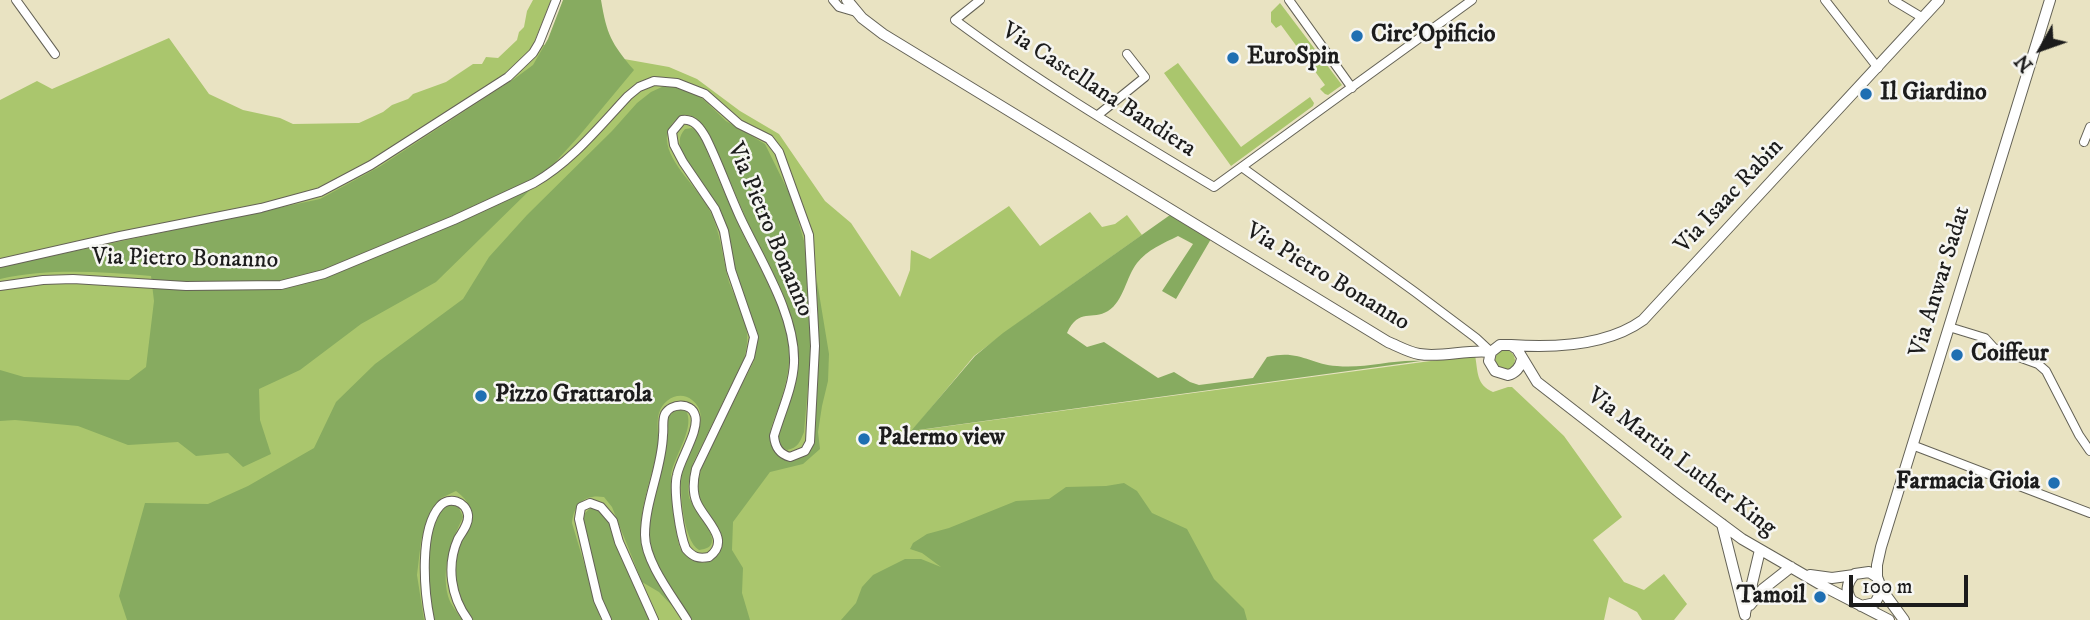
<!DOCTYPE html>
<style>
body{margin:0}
#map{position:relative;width:2090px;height:620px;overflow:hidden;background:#e9e3c2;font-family:"IM FELL DW Pica",serif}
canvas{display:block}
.north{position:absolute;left:2006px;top:14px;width:70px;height:70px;-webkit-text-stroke:5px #f6f6f2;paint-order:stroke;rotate:230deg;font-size:19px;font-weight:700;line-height:28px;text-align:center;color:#1c1c1c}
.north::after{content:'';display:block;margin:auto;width:24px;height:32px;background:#1c1c1c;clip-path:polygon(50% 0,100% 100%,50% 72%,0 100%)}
.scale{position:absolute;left:1849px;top:575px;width:119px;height:32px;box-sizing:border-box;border:4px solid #1c1c1c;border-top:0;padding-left:9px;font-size:21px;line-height:24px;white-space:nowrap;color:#1c1c1c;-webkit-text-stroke:5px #f6f6f2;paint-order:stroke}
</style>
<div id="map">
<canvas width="2090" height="620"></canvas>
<div class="north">N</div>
<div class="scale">100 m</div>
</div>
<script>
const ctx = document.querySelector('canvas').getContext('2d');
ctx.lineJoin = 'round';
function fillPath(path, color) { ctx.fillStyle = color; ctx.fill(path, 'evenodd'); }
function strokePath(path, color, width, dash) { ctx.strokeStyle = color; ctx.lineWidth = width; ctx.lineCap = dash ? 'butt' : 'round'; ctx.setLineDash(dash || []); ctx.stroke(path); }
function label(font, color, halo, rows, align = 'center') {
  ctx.font = font + ' "IM FELL DW Pica",serif'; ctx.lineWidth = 5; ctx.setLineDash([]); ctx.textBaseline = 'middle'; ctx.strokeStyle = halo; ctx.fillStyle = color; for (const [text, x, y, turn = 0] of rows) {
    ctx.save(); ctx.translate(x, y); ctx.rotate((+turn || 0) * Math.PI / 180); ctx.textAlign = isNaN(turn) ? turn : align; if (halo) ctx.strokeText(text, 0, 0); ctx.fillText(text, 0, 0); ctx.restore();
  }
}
fillPath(new Path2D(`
 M533,0H551L534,43L669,67L697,79L740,111L779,134L825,201L851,223L900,297L910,270L911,250L930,259L1009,206L1040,246L1090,212L1102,227L1115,224L1127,215L1142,235L1029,315L974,356L912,431L1475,355C1478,371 1476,385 1493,392L1508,387H1512L1564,436L1622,517L1593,540L1624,582L1644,590L1664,574L1687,604L1674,620H1642L1637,612L1609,597L1604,620H0V100L37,81L52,89L169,38L209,94L243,110L280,118L293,124L359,123L383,112L392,105L408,99L413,94L446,82L473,64H482L486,57L498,58L517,40L519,32L524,27L527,11Z
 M1280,3L1342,85L1328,95L1325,94L1320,89L1325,85L1281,25L1276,28L1271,22V12Z
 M1178,63L1241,147L1310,97L1314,103L1313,106L1231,166L1164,73Z
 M1495 360a10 10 0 1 1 20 0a10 10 0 1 1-20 0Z`), '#aac66d');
fillPath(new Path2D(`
 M563,0H601C607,35 611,43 634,70L579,136L531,189L436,282L361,324L300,370L259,389L260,420L271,454L243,467L228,453L196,456L178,442L128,445L78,426L15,420L0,421V370L24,377L129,380L146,367L154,301L151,276C100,272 51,268 0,279V267L320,199L379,167L514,79L533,65L548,39Z
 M664,86L677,87L693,93L704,100L726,121L765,144L792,199L804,241L808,281L811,350L804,432C800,442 798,448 787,450L781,447C772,429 793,388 797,368C799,355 797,342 794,330L713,142L705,129L695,117C691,116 687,114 684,115C674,117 666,131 667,140C668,163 699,189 709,209C721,232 722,257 729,282C735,299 745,315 747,333C748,342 746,351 744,359L693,463C690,474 687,486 689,497C693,511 732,547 699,550C683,541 679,488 682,470C686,450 715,418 692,400C680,390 663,399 659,413C656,422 659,435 658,445C653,476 634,519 643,550C649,568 667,594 677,611L659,592L642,582L612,507L604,497C584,494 574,504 572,523L601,620H472C457,601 452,577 457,553C463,526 485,513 456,491L441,498L429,514L421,541L417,575L424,620H127L119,596L145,503L208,504L248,486L314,448L336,402L375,364L463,299L489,257L527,215L612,131L637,103L651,92Z
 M692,128L697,132L703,142C716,173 729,205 744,236C760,270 784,307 789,345C791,364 786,384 780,403C776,416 767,430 771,444C777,462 798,464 809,451L818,342L817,281L829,354L828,381L822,406L818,432L820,449L803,464L770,472L733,522L732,550L743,568L742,593L750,620H692C676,595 653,567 649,538C645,511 661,483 664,457C666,445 665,431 666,419L678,408L685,409C697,426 674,455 671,475C670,485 676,542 681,550C686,558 696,561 704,563L715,556L722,546V535L701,503L697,485L703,463L754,361L757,340L749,311L733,270L730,241L726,226L682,153C679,143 678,137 685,129Z
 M1170,215L1211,239L1176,299L1162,291L1193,244L1178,236C1164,243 1147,250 1137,263C1126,277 1124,301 1108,311C1092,321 1079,307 1067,333L1087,347L1104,342L1158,378L1174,372L1190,382L1199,385L1253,378L1267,357C1299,349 1309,364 1337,366C1365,369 1393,359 1421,361L911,431L975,356L1003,333Z
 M1124,483L1137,491L1152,513L1187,529L1214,579L1244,609L1247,620H841L856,603L862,587L873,575L905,559H921L941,567L922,553L910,549L913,543L927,534L949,528L1016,501L1049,499L1066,487L1106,486Z
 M452,504L459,508L463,517C451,542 441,568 448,596C450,604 458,613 462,620H433C430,593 418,513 452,504Z
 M597,507L611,524L650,620H610L603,604L582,522C585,512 587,508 597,507Z`), '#87ab60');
const minor = new Path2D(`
 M16,0L55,54
 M833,0L839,7L856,12
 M980,0L955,20C1037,81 1126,134 1214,187L1472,0
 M1289,0L1352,88
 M1825,0L1878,68
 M1893,0L1923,18
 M1098,115L1145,77L1127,54
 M2084,142L2090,127
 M1243,168L1415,292L1476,338L1491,352
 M0,263L120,236L261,208L320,192L371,165L508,77L533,53L539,43L556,0
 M0,286L43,280L73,279L186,286L281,285L324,274L454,220L534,183C571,162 599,127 628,96L639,87L654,81L677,83L705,94L739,124L769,139L779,152L809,235L815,346L810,442L805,451L790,457C779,454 775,447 774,436C781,412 793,387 794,363C796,315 760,260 740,217C728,191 719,164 706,138C701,129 694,118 682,120L672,132L674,145L683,162L715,209L724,231L731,270L754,337L750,357L696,469C693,481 692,492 697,503C705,521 732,540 709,557C698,559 693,557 686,549C680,535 673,490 677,475C680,459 700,430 695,415C691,402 671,403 665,414C662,420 664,429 663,435C662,469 645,501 645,535C645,562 673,597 687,620
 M1949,327L1985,338L1994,348L2038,364L2046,371L2079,435L2090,451
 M1912,445L2090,513
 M430,620C424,591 419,529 440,506C449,496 466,501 468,515C469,524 462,532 458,539C446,566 451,597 468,620
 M607,620L598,600L579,519L581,507L590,503L601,507L613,521L619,542L654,620`);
const tertiary = new Path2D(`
 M847,0L862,18L883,34L1388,342C1398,346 1408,352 1419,354C1442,358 1467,349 1491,352
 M1511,345C1554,348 1607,346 1643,320L1939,0
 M1522,359C1520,368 1516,373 1508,375L1495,371L1489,361L1491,352L1500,345H1511L1517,349L1537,382L1680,493L1742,539L1825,587L1889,620
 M1722,524L1745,615
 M1810,575L1832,578L1854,575
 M1877,577V565L1881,547L2050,0
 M1853,602C1845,593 1846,583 1855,574L1869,572L1877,577L1882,590L1904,620
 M1750,605L1763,589L1791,567
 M1861,606L1875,603L1882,590
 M1745,613L1760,550`);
strokePath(minor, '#646256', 10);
strokePath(tertiary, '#646256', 12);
strokePath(minor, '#fff', 8);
strokePath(tertiary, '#fff', 10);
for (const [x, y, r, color] of [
 [1357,36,7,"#1f6fb2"],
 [1233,58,7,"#1f6fb2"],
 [1866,94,7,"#1f6fb2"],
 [1957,355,7,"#1f6fb2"],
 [481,396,7,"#1f6fb2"],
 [864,439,7,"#1f6fb2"],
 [2054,483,7,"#1f6fb2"],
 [1820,597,7,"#1f6fb2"]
]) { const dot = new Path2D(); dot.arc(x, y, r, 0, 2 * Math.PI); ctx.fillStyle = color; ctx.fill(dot); strokePath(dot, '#f6f6f2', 2.5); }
label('bold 24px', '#1c1c1c', '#f6f6f2', [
 ["Circ'Opificio",1371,36],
 ["EuroSpin",1247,58],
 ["Il Giardino",1880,94],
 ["Coiffeur",1971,355],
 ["Pizzo Grattarola",495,396],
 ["Palermo view",878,439],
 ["Farmacia Gioia",2040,483,"right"],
 ["Tamoil",1806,597,"right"]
], 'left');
label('24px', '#1c1c1c', '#f6f6f2', [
 ["Via Castellana Bandiera",1098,91,33],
 ["Via Isaac Rabin",1730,197,-47],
 ["Via Pietro Bonanno",769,230,67],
 ["Via Pietro Bonanno",185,260,1],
 ["Via Pietro Bonanno",1327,278,31],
 ["Via Anwar Sadat",1941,282,-73],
 ["Via Martin Luther King",1681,463,37]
]);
</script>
